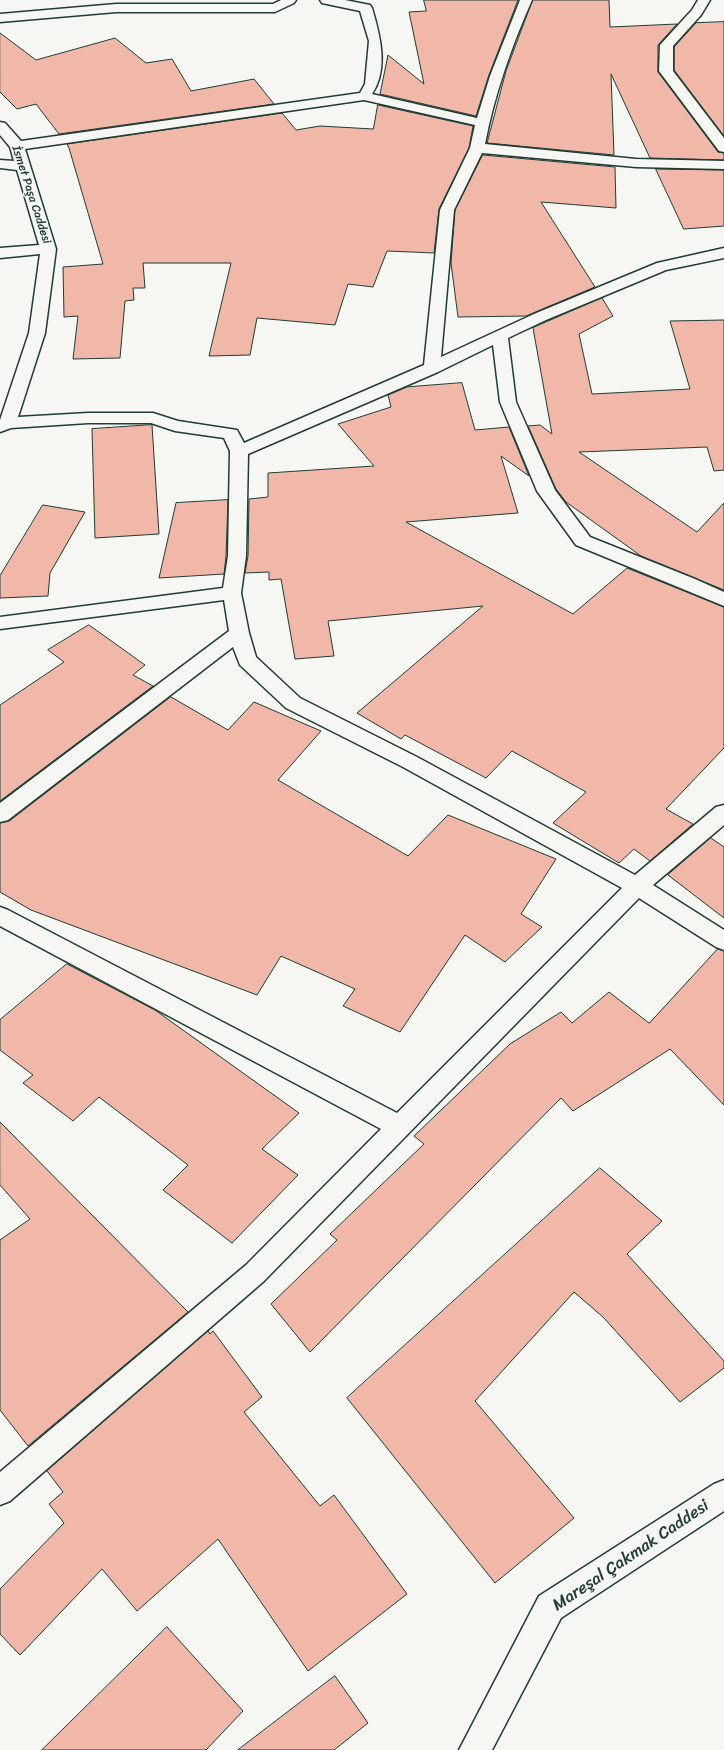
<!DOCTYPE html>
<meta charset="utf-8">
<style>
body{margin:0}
canvas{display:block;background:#f6f6f2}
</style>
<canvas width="724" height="1750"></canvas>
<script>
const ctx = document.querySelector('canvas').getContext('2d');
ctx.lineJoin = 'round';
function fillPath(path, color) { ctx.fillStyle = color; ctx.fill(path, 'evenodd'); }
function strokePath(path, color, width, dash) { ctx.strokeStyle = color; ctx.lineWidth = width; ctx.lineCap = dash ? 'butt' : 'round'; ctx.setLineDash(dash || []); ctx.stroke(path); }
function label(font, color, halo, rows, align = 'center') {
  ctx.font = font + ' Sriracha,sans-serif'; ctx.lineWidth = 3; ctx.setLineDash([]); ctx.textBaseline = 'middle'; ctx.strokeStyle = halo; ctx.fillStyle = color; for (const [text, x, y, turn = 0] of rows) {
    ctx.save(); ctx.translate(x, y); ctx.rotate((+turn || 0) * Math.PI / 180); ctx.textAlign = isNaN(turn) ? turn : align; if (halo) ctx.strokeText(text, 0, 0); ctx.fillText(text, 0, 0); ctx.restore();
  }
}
const building = new Path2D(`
 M424,0H518L489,75L476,116L380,94L388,55L424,84L409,12L426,11Z
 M533,0H609L610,27L677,24L658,45V72L718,152L724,153V160L650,158L611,74L614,155L487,143L506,71Z
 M724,22V136L674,70V47L696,23Z
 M0,33L36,60L115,38L146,63L172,59L191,91L254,79L274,104L59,134L36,104L17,109L0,92Z
 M378,105L473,126L469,148L439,209L434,253L387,251L373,287L348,284L335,325L257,318L250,355L209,356L231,263H143L145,288H133L134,300L125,301L120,358L73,359L78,316L64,317L63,267L103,264L69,148L67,144L282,113L296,130L320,126L373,129Z
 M483,155L615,167L616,208L541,202L595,287L526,316L458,317L451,263L455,210Z
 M656,169L724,170V226L684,229Z
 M602,298L613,316L579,334L592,394L690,389L670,321L724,320V470L714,471L707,447L579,452L697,532L724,503V590L641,556L566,502L556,489L528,426L540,425L552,434L533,328Z
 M462,383L475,430L509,427L529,476L501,456L518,513L406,522L573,614L627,568L724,607V748L666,809L693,824L650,861L634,849L619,863L553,823L586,792L512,751L486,778L405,735L401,739L357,713L483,606L328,621L334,656L295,659L281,579L269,580V572L245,573L248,556L249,499L268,497V473L374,466L338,424L391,407L388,395L407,387Z
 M152,425L159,534L95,538L92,429Z
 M228,500L226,556L224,574L159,578L176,503Z
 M43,505L85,512L50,573L48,596L0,598V576Z
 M89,625L145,665L133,675L153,686L0,801V705L64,662L48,650Z
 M171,697L228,730L254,702L321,731L278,780L408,856L448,815L556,859L521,914L542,927L505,962L465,935L400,1032L343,1006L355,989L281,956L257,995L31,910L0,892V823L9,821Z
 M711,838L724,847V918L668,875Z
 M718,949L724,951V1105L670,1049L573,1111L561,1098L310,1352L271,1304L337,1240L330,1234L424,1144L414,1136L510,1044L561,1012L572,1023L609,992L649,1023Z
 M67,964L155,1010L299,1113L262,1149L298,1175L232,1243L163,1190L188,1165L99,1097L73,1121L23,1083L33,1075L0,1050V1020Z
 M0,1122L188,1312L28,1446L0,1410V1240L30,1219L0,1185Z
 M600,1168L662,1221L627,1254L724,1361V1368L680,1402L603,1317L574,1292L475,1401L574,1518L495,1583L347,1398Z
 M208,1331L210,1334L213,1331L262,1397L244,1412L320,1506L334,1495L407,1594L308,1671L218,1539L137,1611L102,1569L20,1655L0,1634V1589L64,1523L49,1504L63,1492L47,1471Z
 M167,1627L243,1711L206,1750H42Z
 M335,1676L368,1723L334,1750H238Z`);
fillPath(building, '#f1b7a9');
strokePath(building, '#1f3d34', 1);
const minor = new Path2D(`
 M281,0H296L294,3L275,12H116L0,22V14L116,4H273Z
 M320,0H345L370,5L372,8C380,35 389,69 372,94L477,118L490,76L520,0H532C512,45 494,96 485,144L636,159L724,161V169L636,167L482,153L454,210L441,357L534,314L657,263L724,248V258L666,270L546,320L508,338L516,402L555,490L590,537L695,579L724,592V606L576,545L537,491L500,402L493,345L438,372L248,454L246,556L241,593L249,633L256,657L300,698L417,757L635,875L716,807L724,805V825L653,885L724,930V950L716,947L639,898L264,1281L10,1501L0,1505V1472L246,1265L381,1129L0,926V907L8,910L397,1113L622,888L403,767L286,708L240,665L233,647L8,820L0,822V803L229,631L224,600L0,629V617L223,588L228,556L230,451L224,438L175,431L151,423H88L11,428L0,432V420L29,333L40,254L0,258V248L39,245L17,170L0,168V160L14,161L10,147L0,135V122L5,123L21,141L360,93L365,84L369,41L360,11L322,3ZM364,100L475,125L470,148L440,210L424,365L244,443L237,430L178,421L153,413H88L18,417L45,333L56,249L25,149Z
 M698,0H710L701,15L673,46V71L724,138V152L719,151L659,71L660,45L692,10Z
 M724,1480V1511L561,1618L492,1750H459L539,1596L714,1484Z`);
strokePath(minor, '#1f3d34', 3);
fillPath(minor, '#f6f6f2');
label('12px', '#1f3d34', '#f6f6f2', [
 ["İsmet Paşa Caddesi",31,195,72]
]);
label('17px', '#1f3d34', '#f6f6f2', [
 ["Mareşal Çakmak Caddesi",631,1556,-34]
]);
</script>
